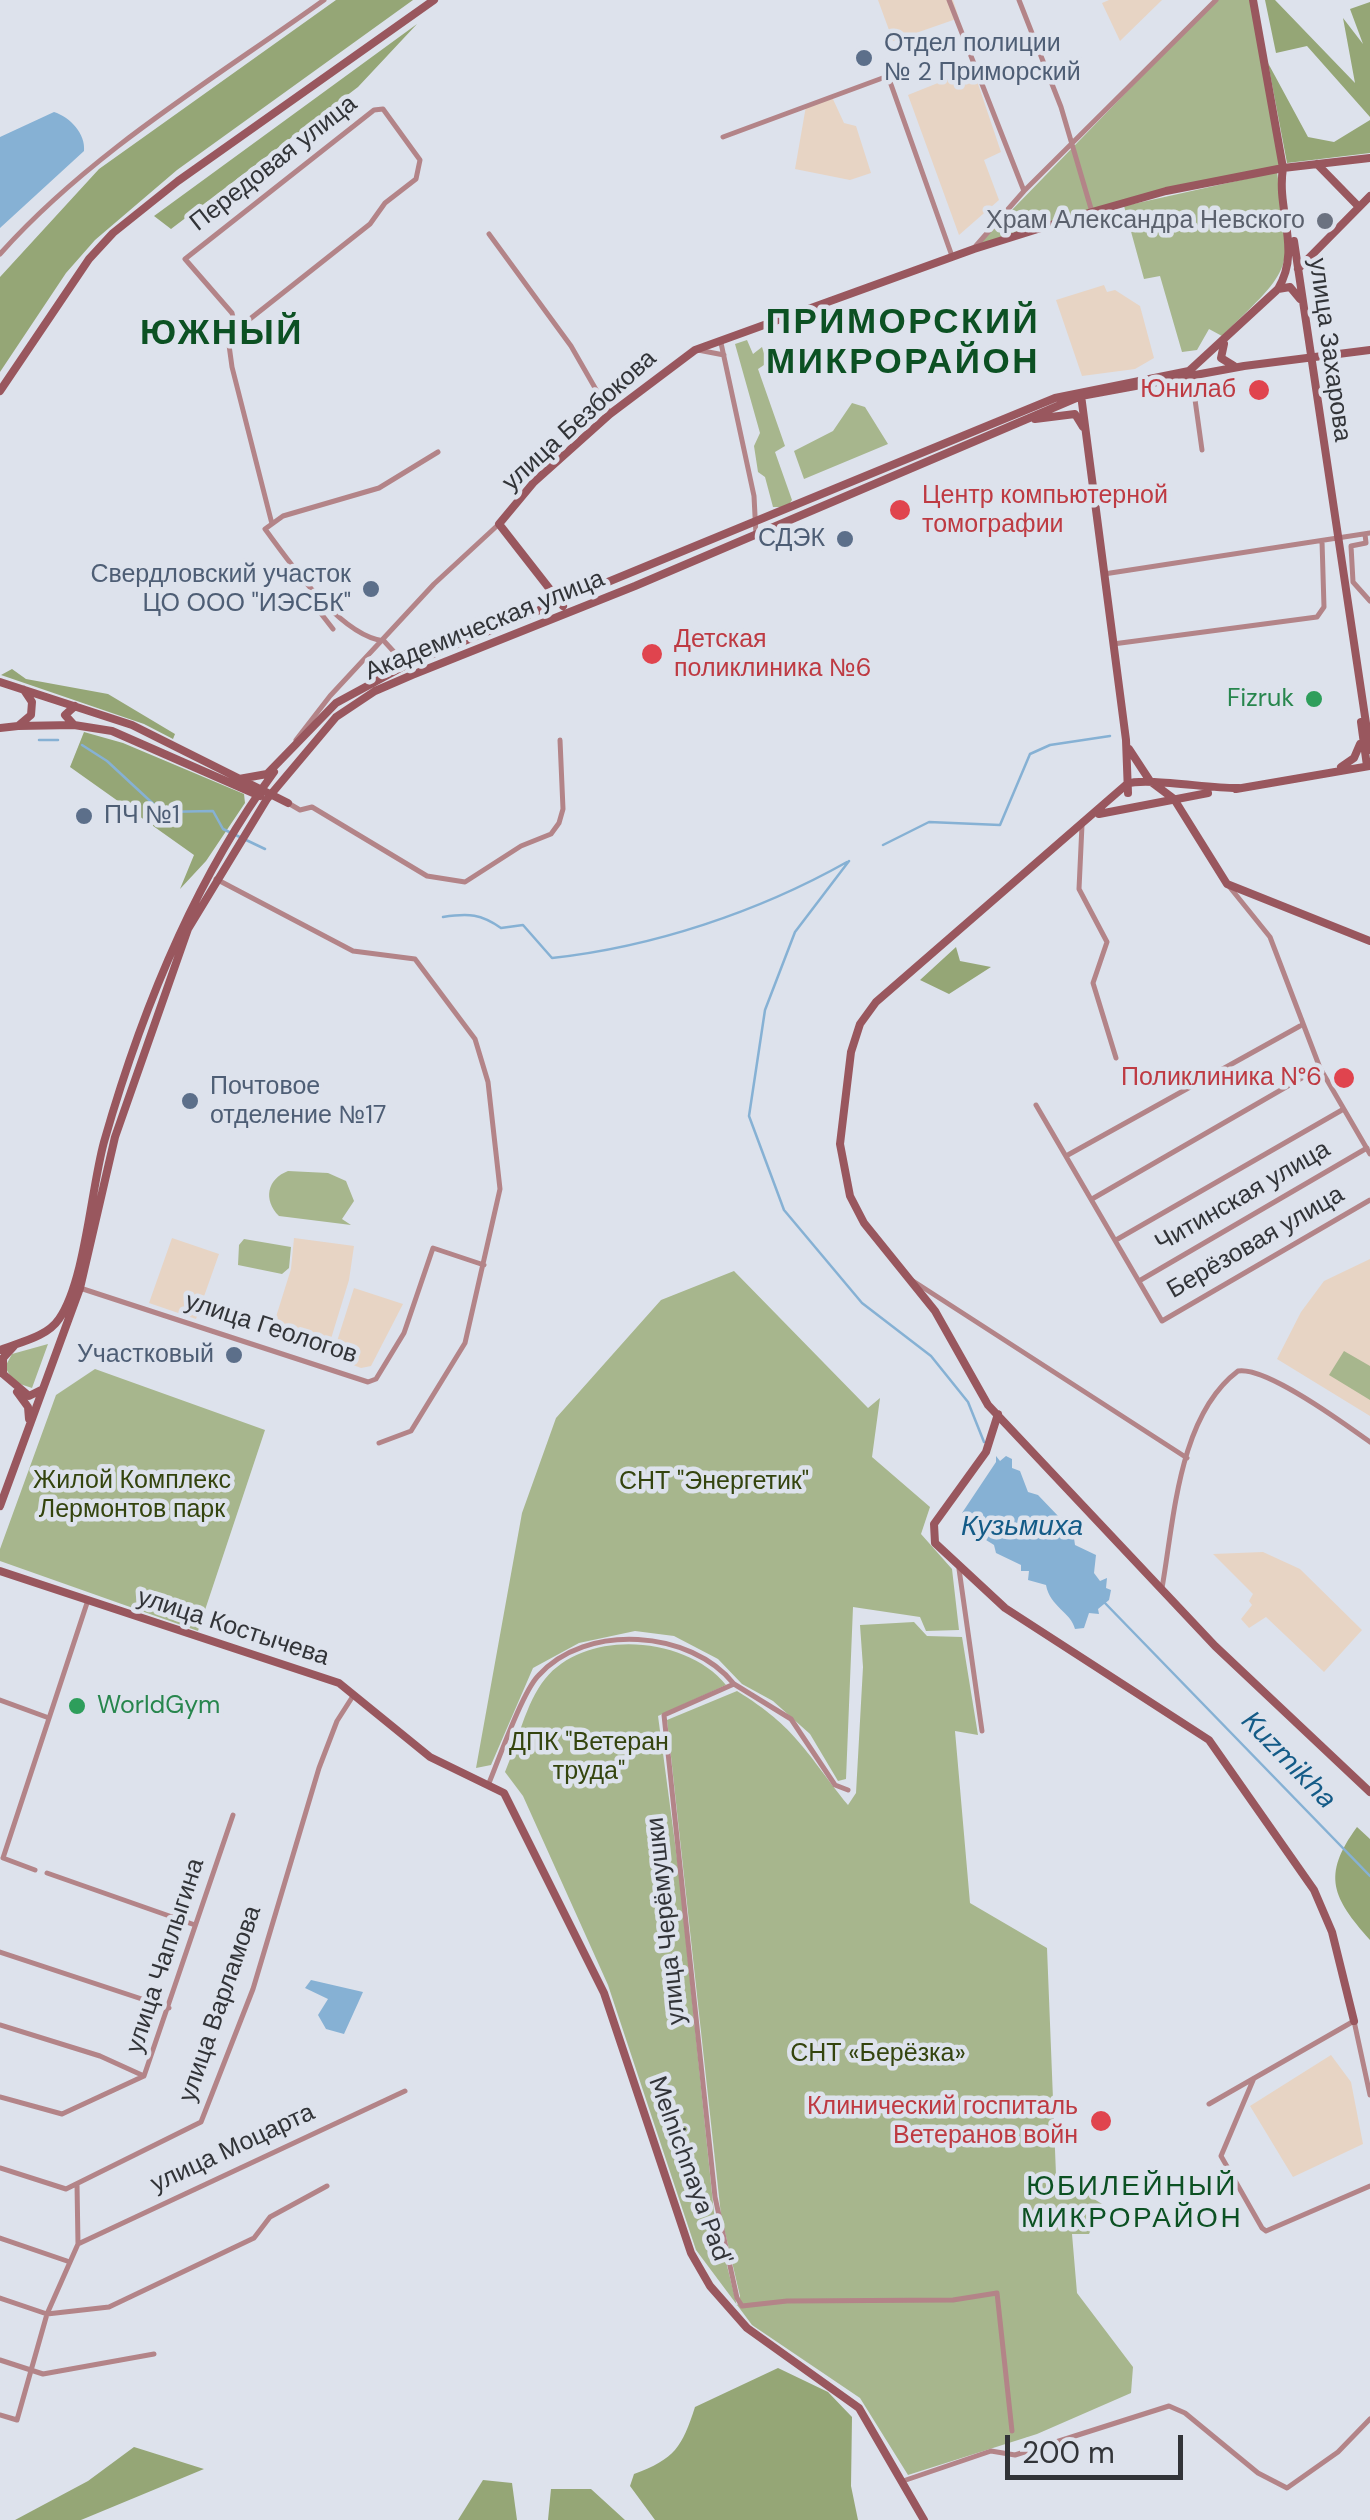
<!DOCTYPE html>
<meta charset="utf-8">
<style>
body{margin:0}
#map{position:relative;width:1370px;height:2520px;overflow:hidden;background:#dde2ec;font-family:"DM Sans",sans-serif}
canvas{display:block}
.scale{position:absolute;left:1005px;top:2435px;width:178px;height:45px;box-sizing:border-box;border:5px solid #323438;border-top:0;padding-left:12px;font-size:30px;line-height:35px;white-space:nowrap;color:#323438;-webkit-text-stroke:8px #dde2ec;paint-order:stroke}
</style>
<div id="map">
<canvas width="1370" height="2520"></canvas>
<div class="scale">200 m</div>
</div>
<script>
const ctx = document.querySelector('canvas').getContext('2d');
ctx.lineJoin = 'round';
function fillPath(path, color) { ctx.fillStyle = color; ctx.fill(path, 'evenodd'); }
function strokePath(path, color, width, dash) { ctx.strokeStyle = color; ctx.lineWidth = width; ctx.lineCap = dash ? 'butt' : 'round'; ctx.setLineDash(dash || []); ctx.stroke(path); }
function label(font, color, halo, rows, align = 'center') {
  ctx.font = font + ' "DM Sans",sans-serif'; ctx.lineWidth = 9; ctx.setLineDash([]); ctx.textBaseline = 'middle'; ctx.strokeStyle = halo; ctx.fillStyle = color; for (const [text, x, y, turn = 0] of rows) {
    ctx.save(); ctx.translate(x, y); ctx.rotate((+turn || 0) * Math.PI / 180); ctx.textAlign = isNaN(turn) ? turn : align; if (halo) ctx.strokeText(text, 0, 0); ctx.fillText(text, 0, 0); ctx.restore();
  }
}
fillPath(new Path2D(`
 M878,0H953L959,18L893,41Z
 M1109,0H1162L1120,41L1102,3Z
 M973,69L1001,152L984,160L999,200L959,235L908,95Z
 M832,97L844,123L856,126L871,173L850,180L795,169L806,106Z
 M1104,285L1107,292L1115,290L1140,306L1154,358L1135,369L1082,376L1056,300Z
 M172,1238L219,1254L196,1319L149,1303Z
 M294,1238L354,1246L349,1280L326,1355L270,1336L291,1269Z
 M1370,1259V1416L1277,1359L1301,1312L1324,1281Z
 M354,1288L403,1304L371,1366L361,1368L332,1357Z
 M1263,1552L1300,1569L1362,1630L1324,1672L1266,1617L1249,1628L1241,1619L1252,1605L1249,1601L1253,1594L1213,1554Z
 M1331,2055L1351,2082L1363,2144L1293,2177L1250,2106Z`), '#e7d4c4');
fillPath(new Path2D(`
 M1216,0H1253L1283,168L1166,191L974,249Z
 M1277,172C1292,273 1296,264 1222,336L1209,329L1197,350L1182,352L1160,276L1144,279L1124,206Z
 M747,340L753,354L762,347L767,363L758,369L785,446L775,452L792,500L787,507H773L765,477L758,472L754,446L760,433L735,344Z
 M852,403L865,407L888,444L804,479L794,451L833,431Z
 M288,1171L328,1173L346,1181L354,1201L342,1219L351,1225L279,1216C263,1200 267,1179 288,1171Z
 M244,1239L291,1247L289,1268L282,1274L238,1265L239,1245Z
 M734,1271L868,1408L880,1398L872,1457L930,1507L921,1534L952,1569L959,1630L926,1631L920,1617L853,1607L846,1779L838,1781L810,1734L773,1701L742,1684L718,1659L674,1636L635,1631L579,1643L533,1668L491,1765L476,1768L522,1513L556,1418L661,1300Z
 M48,1344L32,1388L14,1382L5,1367L12,1354Z
 M1344,1351L1370,1366V1400L1329,1375Z
 M95,1369L265,1430L198,1631L0,1561V1549L56,1395Z
 M914,1622L927,1636L962,1637L978,1735L955,1731L970,1903L1047,1948L1056,2175L1102,2204L1089,2234H1072L1077,2293L1133,2367L1131,2393L1037,2434L908,2475L860,2398L752,2325L696,2250L608,1985L523,1796L505,1772C517,1744 526,1702 545,1679C587,1627 688,1637 726,1685L658,1716L679,1873L714,2213L737,2306L740,2296L721,2215L667,1720L737,1691C797,1728 806,1753 848,1805L856,1793L863,1667L860,1625Z`), '#a7b68d');
fillPath(new Path2D(`
 M336,0H413L177,170L95,240L66,273L0,372V277L99,169Z
 M1265,0H1275L1355,83L1343,18L1363,44L1350,9L1370,2V117L1307,46L1276,53Z
 M417,24L358,87L171,229L154,216Z
 M1268,63L1308,137L1334,142L1370,120V153L1287,163Z
 M12,669L26,679L108,694L175,734L173,739L144,724L1,675Z
 M84,732L123,743L244,794L245,803L206,861L180,889L194,855L70,767Z
 M956,947L960,961L991,967L949,994L920,980Z
 M1357,1827L1370,1839V1940C1333,1898 1321,1876 1357,1827Z
 M778,2368L828,2392L852,2417L851,2486L858,2520H655L630,2486L634,2474C675,2459 682,2447 695,2407Z
 M134,2447L204,2469L81,2520H15L88,2481Z
 M483,2480L512,2483L517,2520H458Z
 M551,2489H591L625,2520H548Z`), '#95a676');
fillPath(new Path2D(`
 M54,112C70,117 86,134 84,151L0,228V137Z
 M996,1456L1000,1461L1006,1456L1012,1459V1468L1020,1471L1028,1492L1038,1495L1060,1518L1068,1517L1065,1523L1073,1531L1075,1545L1096,1555L1094,1573L1100,1581L1107,1578L1106,1588L1111,1590L1109,1600L1098,1609L1099,1614L1089,1613L1084,1628L1075,1629C1071,1612 1050,1607 1046,1585L1028,1580L1029,1571H1021V1565L996,1553L994,1545C980,1536 970,1532 962,1513L996,1462Z
 M311,1980L363,1992L344,2034L326,2029L318,2015L328,1999L305,1988Z`), '#86b1d4');
strokePath(new Path2D(`
 M39,740H58
 M82,745L107,761L162,812L213,811L223,829L265,849
 M883,845L929,822L1000,825L1030,754L1050,745L1110,736
 M849,861L795,932L765,1010L749,1116L784,1210L862,1303L931,1356L968,1402L984,1442
 M443,917C469,913 481,914 501,928L523,925L552,958C653,947 758,912 847,862
 M1103,1601L1370,1876`), '#86b1d4', 2.5);
strokePath(new Path2D(`
 M949,0L1024,191
 M1019,0L1061,107L1092,212
 M723,137L888,76L952,256
 M489,234L571,346L610,414
 M974,248L1024,191L1216,0
 M0,254C91,152 214,79 324,0
 M236,330L370,224L385,203L416,179L420,160L383,109L374,110L185,259L232,313L236,330L229,345L232,367L272,524
 M721,343L754,496L756,535
 M698,350L724,355
 M1192,378L1202,450
 M1365,534L1366,543L1351,546L1353,582L1370,601
 M1104,574L1370,533
 M319,611L333,629
 M384,641C340,636 291,564 265,529L283,516L379,488L438,452
 M384,641L406,665
 M1113,644L1317,617L1324,607L1322,541
 M296,740L330,696L434,584L499,524
 M288,803L300,810L312,807L427,876L465,882L521,846L551,834L559,823L563,809L560,740
 M1082,825L1079,889L1107,942L1093,983L1116,1058
 M216,879L353,951L415,959L475,1039L488,1082L500,1189L465,1343L411,1431L379,1443
 M1228,885L1270,937L1320,1068L1370,1154
 M1036,1105L1162,1321L1370,1200
 M1066,1156L1300,1026
 M1092,1199L1319,1068
 M1116,1240L1342,1110
 M913,1281L1187,1458
 M1139,1281L1367,1148
 M80,1288L368,1382L376,1379L404,1333L433,1248L484,1265
 M959,1569L982,1731
 M1162,1588C1174,1521 1178,1416 1238,1371C1266,1366 1345,1424 1370,1442
 M734,1684L791,1719L835,1785L848,1790
 M0,1700L49,1718
 M489,1783C499,1759 522,1693 538,1676C586,1622 691,1630 734,1684L664,1715L715,2197L737,2298L742,2306L787,2301L953,2300L997,2293L1012,2431
 M3,1858L87,1603
 M3,1858L35,1870
 M47,1873L195,1925
 M0,1952L169,2008
 M0,2025L100,2056L144,2076
 M1254,2078L1221,2156L1262,2228L1266,2231L1370,2186
 M0,2097L62,2114L144,2076L233,1815
 M1209,2104L1354,2021L1370,2095
 M0,2168L66,2189L201,2122L253,1989L319,1768L337,1721L353,1696
 M0,2238L67,2261
 M78,2244L405,2091
 M0,2298L47,2314L109,2307L254,2238L270,2217L327,2186
 M0,2360L43,2374L154,2354
 M0,2415L17,2420L47,2314L78,2244L77,2184
 M903,2481L991,2451L1015,2455L1169,2406L1185,2413L1258,2473L1287,2488L1338,2452L1370,2419`), '#b38488', 5);
strokePath(new Path2D(`
 M1253,0L1283,168
 M1317,164L1359,207
 M1294,241L1370,750
 M1298,269L1370,196
 M1278,289L1290,287L1300,299
 M1224,344L1221,358L1234,366
 M0,391L89,259L113,233L178,181L434,0
 M1081,395L1126,740L1128,793
 M1035,419L1075,414L1083,427
 M563,606L499,524L534,482L610,414L695,350L974,249L1092,212L1166,191L1283,168L1370,158
 M0,682L132,725L288,803
 M1361,722L1367,766
 M74,725L65,715L75,706
 M18,726L74,725L112,731L260,796
 M0,728L18,726L31,715L32,702L24,690
 M1129,749L1150,781L1174,799L1227,884L1370,941
 M1341,767L1354,758L1360,744
 M239,779L267,774L336,703L406,665L1055,398L1189,371L1278,289C1302,249 1276,211 1283,168
 M1239,788C1212,789 1144,777 1127,784L876,1002L860,1024L851,1052L840,1144L850,1196L864,1223L935,1311L988,1405L1215,1646L1370,1792
 M1236,789L1370,766
 M1099,814L1208,793
 M14,1346L3,1358V1374L29,1396L41,1390
 M0,1350C20,1342 47,1337 59,1319C85,1282 91,1189 104,1142C141,1012 193,882 274,772
 M17,1392L28,1407L29,1419
 M998,1414L986,1452L934,1524L935,1543L1005,1608L1209,1740L1314,1890L1332,1932L1354,2021
 M0,1506L80,1288L115,1137L188,929L267,799L336,717L375,691L412,675L635,586L1081,396L1244,366L1370,350
 M0,1571L339,1683L430,1757L504,1793L604,1993L691,2253L710,2286L747,2328L859,2408L924,2520`), '#99575e', 8);
for (const [x, y, r, color] of [
 [864,58,10,"#5c6f8a"],
 [1325,221,10,"#6b7280"],
 [1259,390,12,"#e0444e"],
 [900,510,12,"#e0444e"],
 [845,539,10,"#5c6f8a"],
 [371,589,10,"#5c6f8a"],
 [652,654,12,"#e0444e"],
 [1314,699,10,"#2e9e5b"],
 [84,816,10,"#5c6f8a"],
 [1344,1078,12,"#e0444e"],
 [190,1101,10,"#5c6f8a"],
 [234,1355,10,"#5c6f8a"],
 [77,1706,10,"#2e9e5b"],
 [1101,2121,12,"#e0444e"]
]) { const dot = new Path2D(); dot.arc(x, y, r, 0, 2 * Math.PI); ctx.fillStyle = color; ctx.fill(dot); strokePath(dot, '#dde2ec', 4); }
label('25px', '#4e5e75', '#dde2ec', [
 ["Отдел полиции",884,44],
 ["№ 2 Приморский",884,73],
 ["СДЭК",825,539,"right"],
 ["Свердловский участок",351,575,"right"],
 ["ЦО ООО \"ИЭСБК\"",351,604,"right"],
 ["ПЧ №1",104,816],
 ["Почтовое",210,1087],
 ["отделение №17",210,1116],
 ["Участковый",214,1355,"right"]
], 'left');
label('25px', '#323438', '#dde2ec', [
 ["Передовая улица",274,164,-38],
 ["улица Захарова",1329,350,82],
 ["улица Безбокова",580,421,-42],
 ["Академическая улица",485,626,-22],
 ["Читинская улица",1243,1197,-30],
 ["Берёзовая улица",1256,1243,-30],
 ["улица Геологов",271,1329,18],
 ["улица Костычева",233,1628,18],
 ["улица Черёмушки",667,1921,-96],
 ["улица Чаплыгина",166,1956,-72],
 ["улица Варламова",221,2004,-71],
 ["улица Моцарта",233,2149,-25],
 ["Melnichnaya Pad'",689,2171,70]
]);
label('25px', '#5b616d', '#dde2ec', [
 ["Храм Александра Невского",1305,221]
], 'right');
label('25px', '#be3a42', '#dde2ec', [
 ["Юнилаб",1236,390],
 ["Центр компьютерной",922,496,"left"],
 ["томографии",922,525,"left"],
 ["Детская",674,640,"left"],
 ["поликлиника №6",674,669,"left"],
 ["Поликлиника N°6",1322,1078],
 ["Клинический госпиталь",1078,2107],
 ["Ветеранов войн",1078,2136]
], 'right');
label('25px', '#27864d', '#dde2ec', [
 ["Fizruk",1294,699],
 ["WorldGym",97,1706,"left"]
], 'right');
label('25px', '#34440e', '#dde2ec', [
 ["Жилой Комплекс",132,1481],
 ["Лермонтов парк",132,1510],
 ["СНТ \"Энергетик\"",714,1482],
 ["ДПК \"Ветеран",589,1743],
 ["труда\"",589,1772],
 ["СНТ «Берёзка»",878,2054]
]);
label('italic 28px', '#145b87', '#dde2ec', [
 ["Кузьмиха",1022,1528],
 ["Kuzmikha",1288,1761,46]
]);
ctx.letterSpacing = '2.5px';
label('28px', '#0c5123', '#dde2ec', [
 ["ЮБИЛЕЙНЫЙ",1132,2188],
 ["МИКРОРАЙОН",1132,2220]
]);
ctx.letterSpacing = '0px';
ctx.letterSpacing = '2.5px';
label('bold 35px', '#0c5123', '#dde2ec', [
 ["ПРИМОРСКИЙ",903,324],
 ["МИКРОРАЙОН",903,364],
 ["ЮЖНЫЙ",222,335]
]);
ctx.letterSpacing = '0px';
</script>
